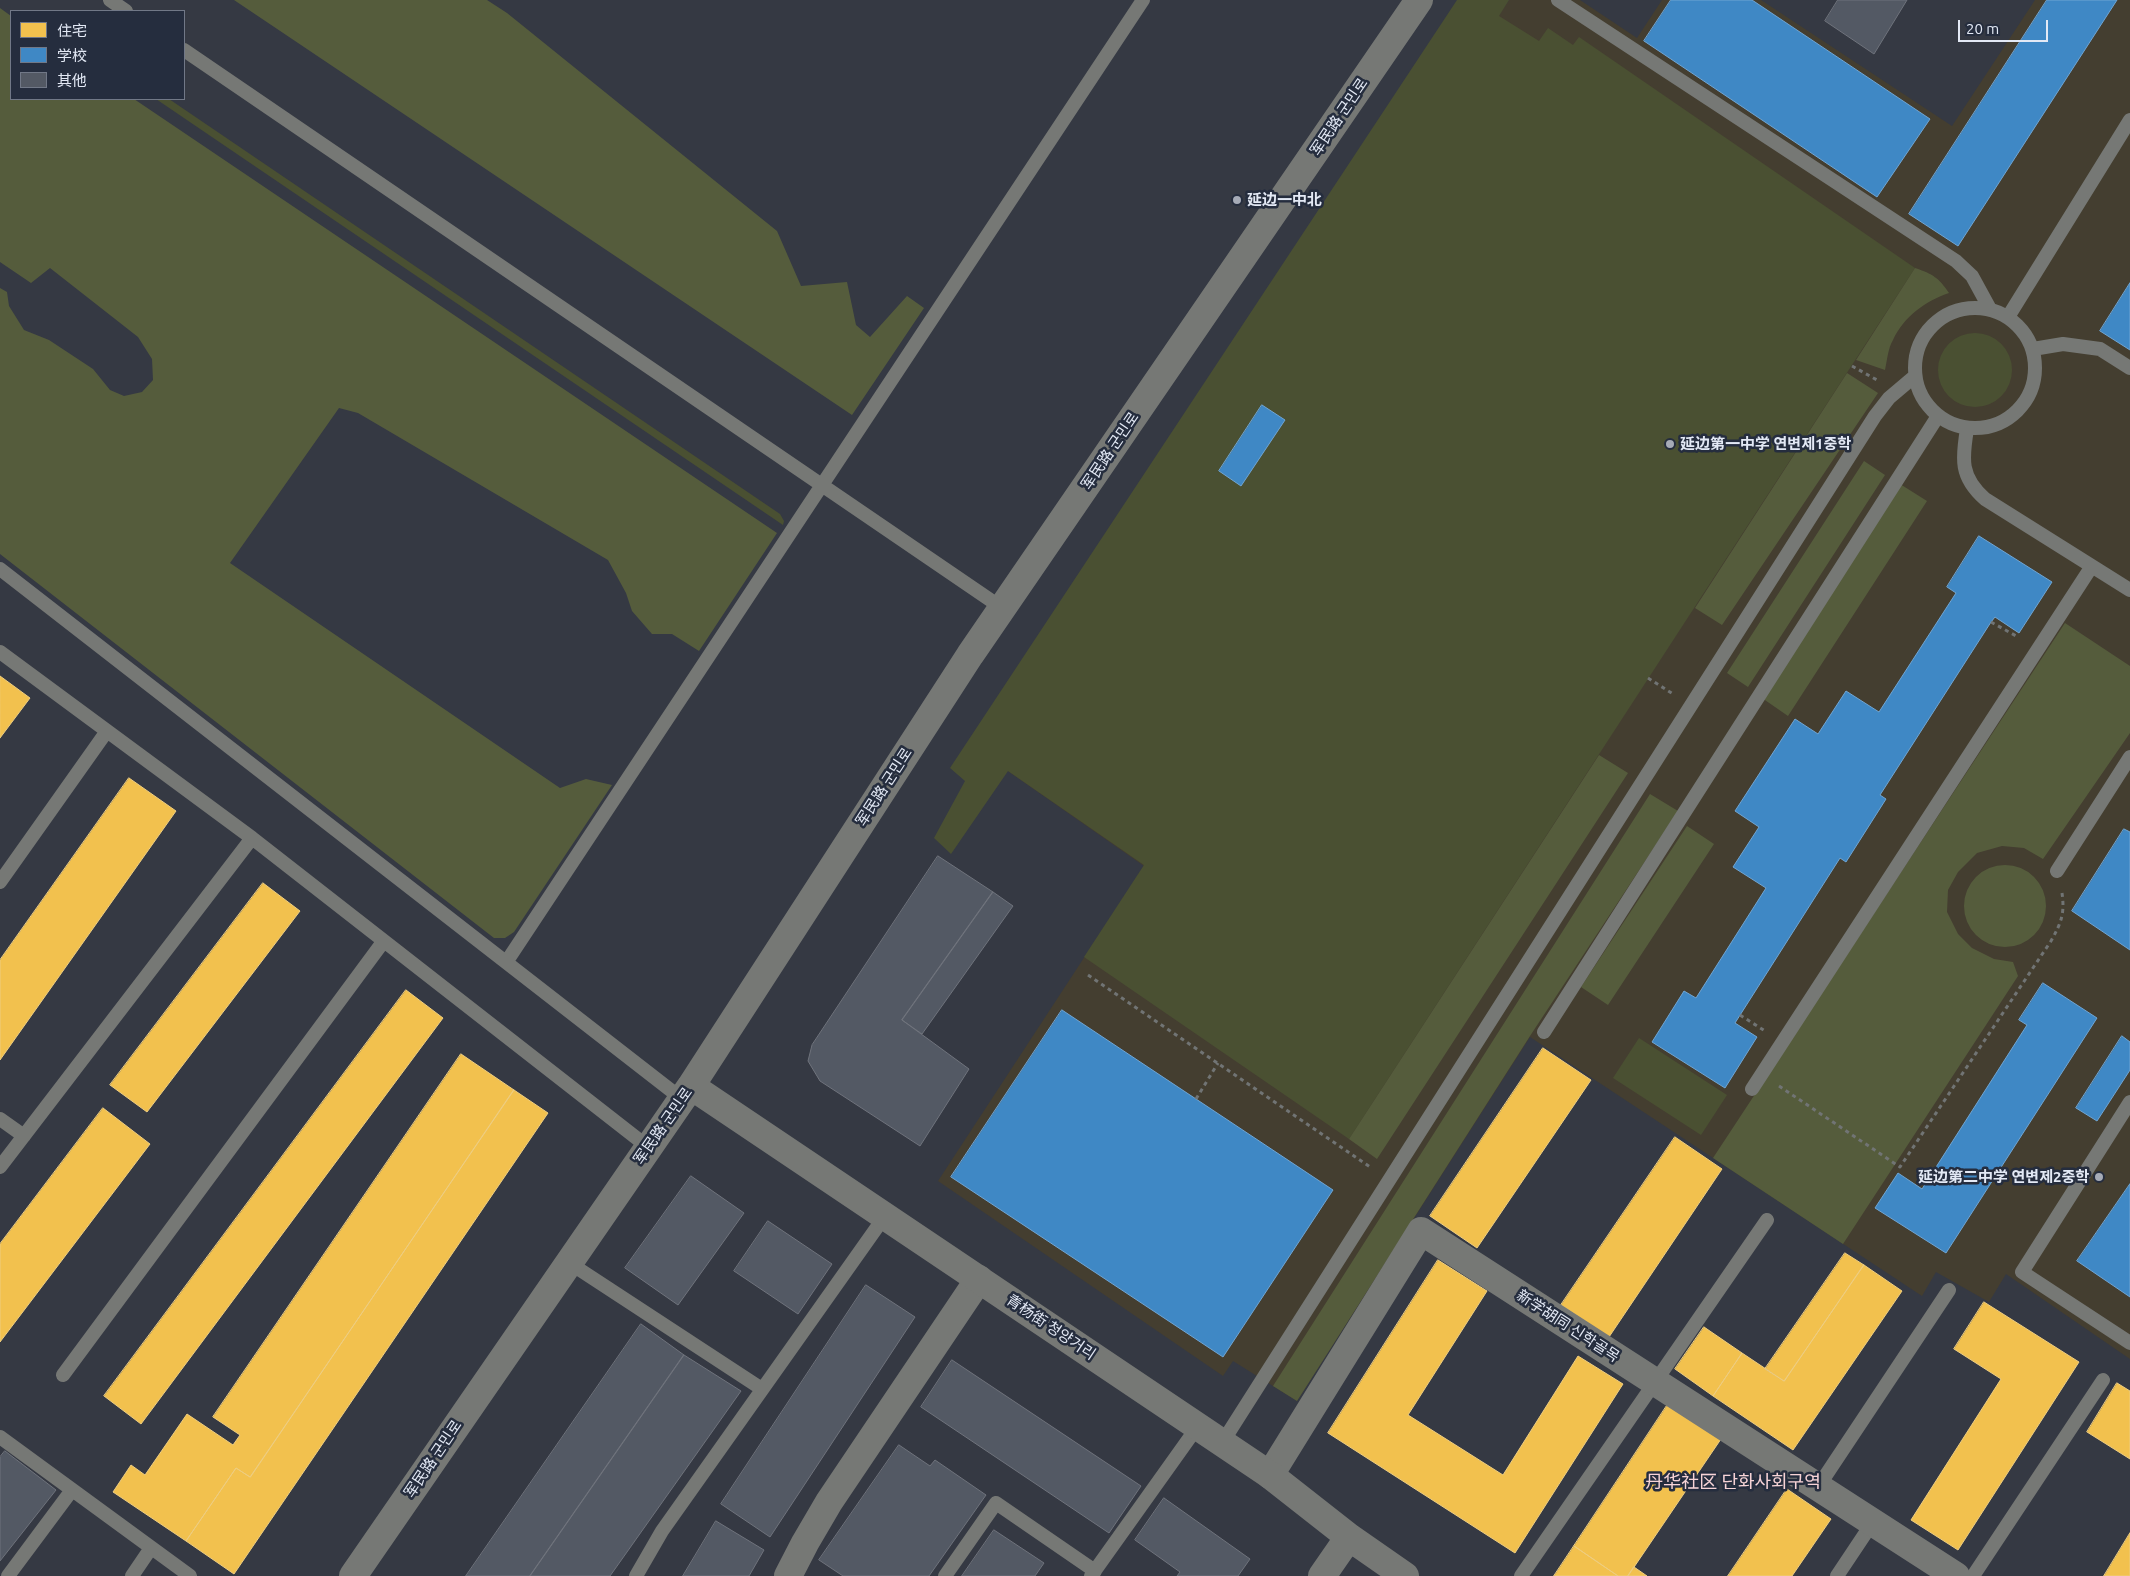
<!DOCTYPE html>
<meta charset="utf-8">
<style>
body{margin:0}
#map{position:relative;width:2130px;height:1576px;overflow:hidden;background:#353943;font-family:Ubuntu,"Noto Sans SC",sans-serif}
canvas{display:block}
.legend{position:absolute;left:10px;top:10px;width:175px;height:90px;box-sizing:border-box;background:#252d3e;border:1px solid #717887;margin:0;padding:6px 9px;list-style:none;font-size:15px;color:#e3e9f5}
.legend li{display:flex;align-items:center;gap:10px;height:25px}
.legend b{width:25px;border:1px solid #717887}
.scale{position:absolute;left:1958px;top:20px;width:90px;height:22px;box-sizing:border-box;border:2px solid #e3e9f5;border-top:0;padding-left:6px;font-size:15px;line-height:18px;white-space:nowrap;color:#e3e9f5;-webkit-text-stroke:4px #252d3e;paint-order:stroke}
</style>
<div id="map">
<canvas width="2130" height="1576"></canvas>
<ul class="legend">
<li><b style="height:14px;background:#f2c14e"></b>住宅</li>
<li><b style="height:14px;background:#3f88c5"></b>学校</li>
<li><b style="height:14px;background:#535964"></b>其他</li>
</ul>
<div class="scale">20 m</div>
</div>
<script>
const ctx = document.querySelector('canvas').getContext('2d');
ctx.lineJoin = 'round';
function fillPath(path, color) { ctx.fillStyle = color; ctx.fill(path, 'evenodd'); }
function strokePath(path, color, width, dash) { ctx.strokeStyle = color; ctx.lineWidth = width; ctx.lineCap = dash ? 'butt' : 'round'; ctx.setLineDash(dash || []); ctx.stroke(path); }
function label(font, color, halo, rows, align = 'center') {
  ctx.font = font + ' Ubuntu,"Noto Sans SC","Noto Sans KR",sans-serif'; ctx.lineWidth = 5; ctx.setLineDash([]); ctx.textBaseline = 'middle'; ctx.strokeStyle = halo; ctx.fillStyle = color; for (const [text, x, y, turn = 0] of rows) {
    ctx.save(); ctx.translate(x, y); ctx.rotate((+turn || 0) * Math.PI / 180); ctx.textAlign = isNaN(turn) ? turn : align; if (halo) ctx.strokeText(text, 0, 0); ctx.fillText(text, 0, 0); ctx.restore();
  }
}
fillPath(new Path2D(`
 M1509,0H1580L1637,38L1662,0H1761L1952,126L2035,0H2130V1359L2006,1274L1989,1302L1936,1272L1922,1296L1530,1037L1297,1401L1233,1361L1223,1376L938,1181L1144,866L995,762Z`), '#443e30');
fillPath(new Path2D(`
 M1457,0H1509L1499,16L1539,41L1548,28L1573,45L1579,37L1915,268L1349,1139L1084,957L1144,865L1008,771L951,854L934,838L965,781L950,768Z
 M156,99H169L780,514L784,521L783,525Z
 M1938 370a37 37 0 1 1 74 0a37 37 0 1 1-74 0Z
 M1639,1038L1727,1095L1701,1135L1613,1078Z`), '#4a5032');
fillPath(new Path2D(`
 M234,0H487L507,13L777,231L801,286L847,282L856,325L870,337L907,296L924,308L852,415Z
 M0,8L11,16V99H134L777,533L699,651L672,634H652L632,611L626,593L608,560L358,413L339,408L230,563L560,788L586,779L612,785L514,932L505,938H494L0,554V288L7,292L9,306L24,330L49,340L93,369L110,390L124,396L142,392L153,380L152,359L138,337L50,268L31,283L0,262Z
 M1915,268C1933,274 1939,278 1949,293C1926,301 1904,316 1893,340C1888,348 1887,361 1885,370L1856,360Z
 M1847,373L1878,393L1722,625L1695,608Z
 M1864,461L1885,475L1748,687L1727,673Z
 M1900,484L1927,501L1788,716L1762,698Z
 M2065,623L2130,666V733L2043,859L2024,848L2002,846L1977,853L1958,872L1948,890L1947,912L1958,934L1972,948L1994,959L2013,962L2018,976L1843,1244L1713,1158Z
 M1599,755L1628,773L1377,1159L1349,1139Z
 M1650,794L1678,811L1530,1036L1297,1401L1273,1386Z
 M1687,826L1714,844L1608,1005L1581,987Z
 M1964 906a41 41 0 1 1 82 0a41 41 0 1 1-82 0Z`), '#555c3c');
const homes = new Path2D(`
 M0,676L30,698L0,738Z
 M129,778L176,811L0,1060V960Z
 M263,883L300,911L147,1112L110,1085Z
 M406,990L443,1018L141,1424L104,1396Z
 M1543,1048L1591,1080L1477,1248L1430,1216Z
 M461,1054L514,1090L250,1477L236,1468L186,1541L113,1492L131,1465L145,1475L187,1414L233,1445L240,1435L213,1417Z
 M514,1090L548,1113L234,1574L186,1541L236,1468L250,1477Z
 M103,1108L150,1144L0,1342V1244Z
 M1675,1137L1722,1169L1609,1337L1561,1305Z
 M1845,1253L1864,1265L1784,1381L1765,1369Z
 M1438,1260L1487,1291L1408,1415L1503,1475L1578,1356L1623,1384L1515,1553L1328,1433Z
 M1864,1265L1902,1291L1793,1450L1713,1396L1742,1353L1784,1381Z
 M1984,1302L2079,1362L1958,1550L1911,1520L2001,1379L1954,1349Z
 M1704,1327L1742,1353L1713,1396L1675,1369Z
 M2117,1383L2130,1391V1459L2087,1432Z
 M1668,1404L1721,1439L1628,1576H1618L1574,1546Z
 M1787,1489L1831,1519L1792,1576H1728Z
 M2130,1533V1576H2104Z
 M1574,1546L1618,1576H1554Z
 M1634,1567L1647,1576H1628Z`);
fillPath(homes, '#f2c14e');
strokePath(homes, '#eecd80', 1);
const schools = new Path2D(`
 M1671,0H1752L1930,119L1877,197L1644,41Z
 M2047,0H2117L1958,246L1909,214Z
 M2130,283V350L2100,331Z
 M1262,405L1285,420L1241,486L1219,471Z
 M1979,536L2052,582L2019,633L1995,617L1991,622L1880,795L1886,799L1846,862L1840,858L1735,1023L1757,1037L1725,1088L1652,1042L1684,991L1696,998L1766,888L1733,867L1759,827L1735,811L1795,719L1818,734L1846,691L1879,712L1956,593L1947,587Z
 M2124,829L2130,832V950L2072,911Z
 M2043,983L2097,1018L1946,1253L1875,1208L1898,1173L1922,1189L2027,1025L2019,1020Z
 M1062,1010L1333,1190L1223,1357L951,1177Z
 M2122,1036L2130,1042V1070L2097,1121L2076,1108Z
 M2130,1184V1297L2077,1261Z`);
fillPath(schools, '#3f88c5');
strokePath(schools, '#70a5d3', 1);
const building = new Path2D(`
 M1838,0H1907L1874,54L1825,21Z
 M938,856L993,892L902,1020L969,1069L920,1146L820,1081L808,1061L812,1045Z
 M993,892L1013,906L922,1034L902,1020Z
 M691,1176L744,1213L678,1305L625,1268Z
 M768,1221L832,1264L798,1314L734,1271Z
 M866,1285L915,1317L770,1537L721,1504Z
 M641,1324L684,1355L530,1576H466Z
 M684,1355L741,1391L610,1576H530Z
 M952,1360L1141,1486L1109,1533L921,1407Z
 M899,1445L930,1466L935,1460L986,1495L929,1576H843L819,1560Z
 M5,1451L56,1490L0,1561V1457Z
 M1164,1498L1250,1559L1238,1576H1177L1180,1572L1135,1540Z
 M716,1521L764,1550L749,1576H683Z
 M994,1530L1044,1563L1035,1576H962Z`);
fillPath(building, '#535964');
strokePath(building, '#6f737c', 1);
strokePath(new Path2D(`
 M1852,366L1877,380
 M1991,622L2018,637
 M1648,678L1673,694
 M1088,975L1370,1167
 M1740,1015L1765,1031
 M1779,1086L1900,1167L2051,941C2061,923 2065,914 2062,893
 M1196,1099L1218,1063`), '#717474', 3, [4, 4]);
strokePath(new Path2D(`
 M110,0L126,11
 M1558,0L1956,261L1972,276L1990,309
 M184,50L1002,608
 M1915 368a60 60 0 1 1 120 0a60 60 0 1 1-120 0Z
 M2008,317L2130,120
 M2033,349L2063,344L2100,349L2130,368
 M1967,429C1962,459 1960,477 1985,499L2130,590
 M0,569L682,1099
 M0,652L252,838L648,1147
 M2057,871L2130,757
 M0,882L107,731
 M507,961L1143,0
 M1544,1032L1938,416
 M1752,1089L2092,566
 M2130,1102L2022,1272L2130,1343
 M0,1119L24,1136
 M0,1167L252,838
 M568,1262L762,1389
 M63,1375L383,942
 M0,1437L190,1576
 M1222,1443L1875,416L1889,398L1915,376
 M1818,1487L1949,1290
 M8,1576L72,1490
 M132,1576L151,1548
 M636,1576L662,1531L885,1216
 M945,1576L996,1503L1095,1571
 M1091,1576L1198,1426
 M1521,1576L1767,1220
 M1837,1576L1873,1522
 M1973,1576L2103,1380`), '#767875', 14);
strokePath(new Path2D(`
 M1270,1475L1421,1231L1956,1576
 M788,1576L805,1543L829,1502L979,1279`), '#767875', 28);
strokePath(new Path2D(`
 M691,1086L1270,1475L1349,1537L1405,1576
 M353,1576L691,1086L970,655L1419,0
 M1322,1576L1349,1537`), '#767875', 28);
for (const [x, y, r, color] of [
 [1237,200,5,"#a6abb7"],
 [1670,444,5,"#a6abb7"],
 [2099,1177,5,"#a6abb7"]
]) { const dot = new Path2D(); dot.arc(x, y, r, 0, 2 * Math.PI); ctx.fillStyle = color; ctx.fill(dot); strokePath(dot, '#252d3e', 2); }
label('15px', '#e3e9f5', '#252d3e', [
 ["军民路 군민로",1339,117,-56],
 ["军民路 군민로",1110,451,-56],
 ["军民路 군민로",884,787,-57],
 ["军民路 군민로",663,1126,-55],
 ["新学胡同 신학골목",1568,1326,33],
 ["青杨街 청양거리",1051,1327,34],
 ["军民路 군민로",433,1459,-56]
]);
label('bold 15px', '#e3e9f5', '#252d3e', [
 ["延边一中北",1247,200],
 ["延边第一中学 연변제1중학",1680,444],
 ["延边第二中学 연변제2중학",2089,1177,"right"]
], 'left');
label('18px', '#f6d3d6', '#252d3e', [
 ["丹华社区 단화사회구역",1733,1482]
]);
</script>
